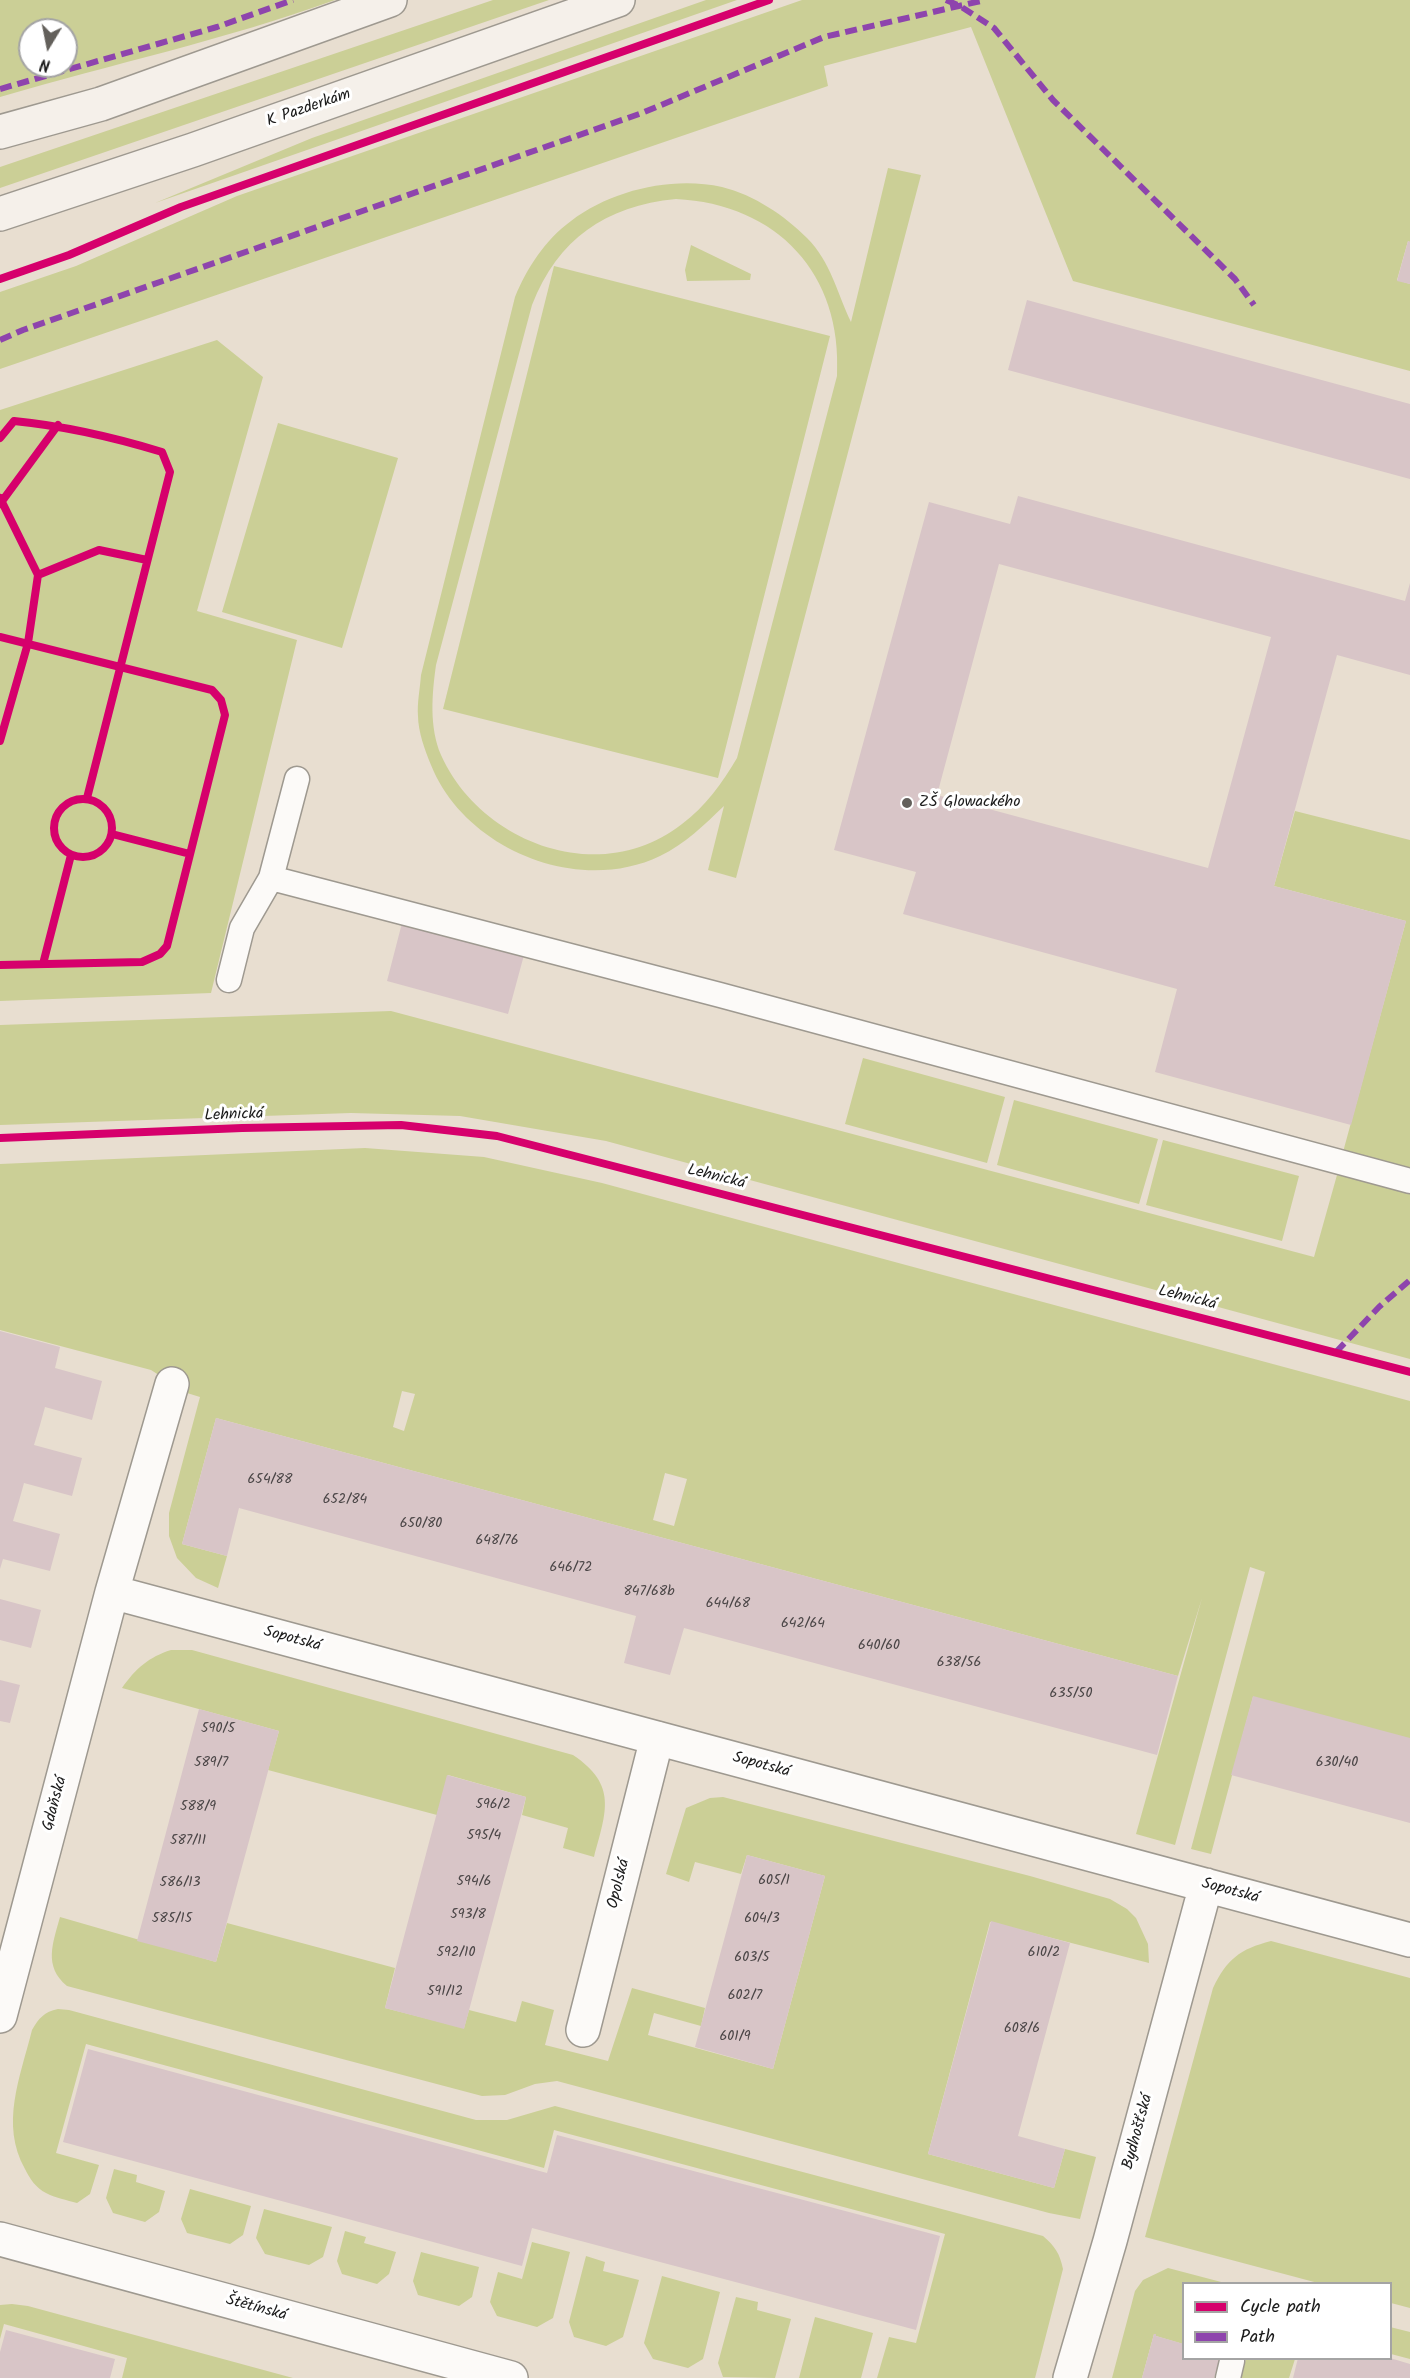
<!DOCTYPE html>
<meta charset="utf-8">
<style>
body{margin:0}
#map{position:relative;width:1410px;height:2378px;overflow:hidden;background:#e8ded0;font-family:Kalam,sans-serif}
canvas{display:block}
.legend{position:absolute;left:1182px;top:2282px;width:210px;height:78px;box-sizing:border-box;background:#fff;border:2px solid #a4a4a4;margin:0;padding:8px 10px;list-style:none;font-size:18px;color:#1c1c1c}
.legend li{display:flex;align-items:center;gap:12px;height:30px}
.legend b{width:30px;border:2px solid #a4a4a4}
.north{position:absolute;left:18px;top:18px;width:60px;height:60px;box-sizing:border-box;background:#fff;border:2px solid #a4a4a4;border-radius:50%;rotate:190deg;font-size:16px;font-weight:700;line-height:24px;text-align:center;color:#1c1c1c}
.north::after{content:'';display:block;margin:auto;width:21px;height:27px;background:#63605b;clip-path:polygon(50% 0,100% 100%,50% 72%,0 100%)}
</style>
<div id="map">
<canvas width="1410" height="2378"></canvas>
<ul class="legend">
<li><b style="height:8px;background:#d6006c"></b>Cycle path</li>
<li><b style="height:8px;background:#8e44ad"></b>Path</li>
</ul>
<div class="north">N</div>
</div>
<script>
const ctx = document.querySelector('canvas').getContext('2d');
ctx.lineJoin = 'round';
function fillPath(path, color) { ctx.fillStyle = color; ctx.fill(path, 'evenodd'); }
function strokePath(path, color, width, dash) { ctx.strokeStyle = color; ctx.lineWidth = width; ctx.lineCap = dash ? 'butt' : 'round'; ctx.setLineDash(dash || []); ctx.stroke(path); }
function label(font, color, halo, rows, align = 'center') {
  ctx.font = font + ' Kalam,sans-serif'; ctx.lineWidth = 6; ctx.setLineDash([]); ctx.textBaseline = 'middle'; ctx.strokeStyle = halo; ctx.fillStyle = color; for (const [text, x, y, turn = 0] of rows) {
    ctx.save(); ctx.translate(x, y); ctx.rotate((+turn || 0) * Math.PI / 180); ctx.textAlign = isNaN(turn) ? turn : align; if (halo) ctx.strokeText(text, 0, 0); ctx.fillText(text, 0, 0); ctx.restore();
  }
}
fillPath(new Path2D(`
 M0,0H335C225,40 112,64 0,97ZM30,30H66V66H30Z
 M493,0H549L0,188V167Z
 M706,0H737L155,203L312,138Z
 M802,0H1410V242L1408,241L1397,280L1410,284V371L1073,281L971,27L824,66L828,86L0,369V292L76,266L237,196Z
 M888,168L921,175L736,878L708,870L724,806C704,825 685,844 660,856C577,896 464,848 431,765C425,751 418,731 418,716C417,703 420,689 421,675L515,297C527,268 545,240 571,221C612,190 672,176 722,187C754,195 784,215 807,238C831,262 837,293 851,322ZM676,199C777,204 843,274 837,376L737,758C723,782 705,807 682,824C601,888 481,844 441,755C429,727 432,694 436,665L532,305C558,239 605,206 676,199Z
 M691,245L751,274L750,280L687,281L685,270Z
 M554,266L830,336L718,778L443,709Z
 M217,340L263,377L197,611L297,640L211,993L0,1001V410Z
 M278,423L398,458L342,648L222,612Z
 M1295,811L1410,840V1170L1343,1152L1406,921L1274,886Z
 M391,1011L1314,1257L1337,1175L1410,1192V1359L606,1141L460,1116L351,1113L0,1125V1025Z
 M863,1058L1005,1097L987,1163L845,1124Z
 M1014,1100L1158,1139L1139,1204L997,1165Z
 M1163,1140L1299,1176L1282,1241L1146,1205Z
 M365,1148L484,1157L602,1183L1410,1401V1739L1253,1697L1211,1854L1191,1849L1265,1572L1250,1567L1175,1845L1136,1834L1202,1598L1178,1676L216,1418L182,1544L227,1556L218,1588L196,1578L177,1558L169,1536V1513L200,1397L187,1393L151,1370L0,1330V1164ZM402,1391L415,1394L404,1431L393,1427ZM665,1473L687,1479L674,1526L653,1520Z
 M171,1650H192L573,1755C618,1785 606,1812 594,1857L563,1848L568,1828L522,1815L526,1797L448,1775L437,1815L268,1770L279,1731L122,1688C136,1668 149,1657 171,1650Z
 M723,1797L1030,1876L1110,1899L1127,1909L1136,1918L1148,1944L1149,1963L990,1922L928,2154L1054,2188L1065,2149L1096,2157L1080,2219L1049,2213L557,2081L535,2084L505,2095L482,2096L67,1986C43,1966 53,1943 60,1917L216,1962L227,1923L395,1968L385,2008L464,2028L469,2010L516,2022L522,2001L554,2010L545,2045L608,2061L632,1988L705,2008L701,2026L654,2013L648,2035L773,2069L825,1876L747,1855L741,1874L695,1862L689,1882L666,1874L686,1808L710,1798Z
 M1271,1941L1410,1978V2308L1391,2303L1390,2284L1318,2283L1145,2237L1213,1988C1227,1959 1240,1949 1271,1941Z
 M58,2009L69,2010L476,2120H507L555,2106L1043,2236C1055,2246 1060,2254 1063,2269L1035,2378H877L889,2337L916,2343L945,2234L554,2130L544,2168L86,2044L56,2153L99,2165L90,2194L77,2203C67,2200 55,2198 46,2193C36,2188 30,2179 25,2169C0,2124 20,2078 32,2030C39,2018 44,2012 58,2009Z
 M114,2169L137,2175L136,2182L165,2191L159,2212L145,2222L113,2213L106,2198Z
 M190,2189L251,2206L243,2235L230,2244L187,2233L181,2219Z
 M264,2209L332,2227L323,2257L309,2265L265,2254L256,2238Z
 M345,2231L366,2237L364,2243L396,2252L389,2274L377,2284L342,2274L337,2261Z
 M532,2242L570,2252L553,2318L537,2327L497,2316L490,2302L498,2272L522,2279Z
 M421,2252L479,2267L472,2297L459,2306L418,2295L413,2281Z
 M586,2256L605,2262L603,2271L639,2280L623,2337L606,2346L574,2337L569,2322Z
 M1168,2268L1225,2283L1184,2284L1183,2344L1156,2336L1154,2334L1142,2378H1112L1135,2291L1143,2280Z
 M662,2276L720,2292L703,2359L688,2368L653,2359L644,2343Z
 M736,2297L758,2302L757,2310L791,2319L775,2378L723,2377L718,2363Z
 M12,2304L28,2306L293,2378H122L127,2358L4,2324L0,2339V2305Z
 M815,2317L873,2333L861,2378H799Z
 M1390,2327L1410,2332V2359L1391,2354Z
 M1244,2359L1295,2358V2359L1289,2378H1241L1246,2359Z`), '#cbcf96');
fillPath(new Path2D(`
 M1408,241L1410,242V284L1397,281Z
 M1027,300L1410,404V479L1008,370Z
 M1018,496L1405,601L1410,583V675L1337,655L1274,886L1406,921L1351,1125L1155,1072L1177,989L903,914L916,872L834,850L929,502L1010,524ZM999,564L1271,637L1208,868L937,795Z
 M402,923L524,955L508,1014L387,981Z
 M0,1331L60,1347L55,1368L102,1381L92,1420L45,1407L40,1425L34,1445L82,1458L72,1496L24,1483L19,1501L13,1521L60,1534L50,1571L3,1559L0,1569Z
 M216,1418L1178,1676L1157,1755L684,1628L670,1675L624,1663L636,1616L239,1508L227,1556L182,1544Z
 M0,1599L41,1610L31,1648L0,1640Z
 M0,1680L20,1685L10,1723L0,1721Z
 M1253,1696L1410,1738V1823L1231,1775Z
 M199,1709L279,1731L216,1962L137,1941Z
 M447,1775L526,1797L464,2029L385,2008Z
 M747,1855L825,1876L773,2069L695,2047Z
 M991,1921L1070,1943L1018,2136L1065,2149L1054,2188L928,2154Z
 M88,2049L547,2173L557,2135L940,2236L916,2330L532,2228L522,2266L63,2142Z
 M6,2330L115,2359L110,2378H0V2352Z
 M1154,2334H1156V2336L1184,2344V2358H1220L1214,2378H1142Z
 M1298,2358H1390L1410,2364V2378H1293Z`), '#d8c5c7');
const lane = new Path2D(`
 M271,878L720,995L1410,1181
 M229,980L242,928L271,878L297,779
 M1228,2378L1232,2361`);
const street = new Path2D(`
 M112,1592L1410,1940
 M0,2016L112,1592L172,1384
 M583,2030L657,1738
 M0,2239L511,2378
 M1070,2378L1110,2241L1206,1885`);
const secondary = new Path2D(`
 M0,132L101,104L390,0
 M0,214L193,150L618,0`);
strokePath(lane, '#9e9990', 27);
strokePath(street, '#9e9990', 36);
strokePath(secondary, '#9e9990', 36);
strokePath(lane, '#fcfaf8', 24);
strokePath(street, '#fcfaf8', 33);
strokePath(secondary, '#f5f0ea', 33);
strokePath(new Path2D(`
 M946,0L960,6L994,28L1053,100L1235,279L1254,305
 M0,89L217,27L293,0
 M0,340L23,330L642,113L824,37L985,0
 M1336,1352L1379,1307L1410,1280`), '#8e44ad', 6, [12, 6]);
strokePath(new Path2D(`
 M0,279L69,255L181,207L769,0
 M0,438L14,421C65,426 113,437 162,452L170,472L87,798
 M0,498L38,575L28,643L0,741
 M0,504L58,425
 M38,575L99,550L147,560
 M0,637L212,690L221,700L225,715L167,946L160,954L142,962L0,965
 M54 828a29 29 0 1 1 58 0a29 29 0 1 1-58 0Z
 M112,834L190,854
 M43,964L71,855
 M0,1138L242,1128L401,1125L497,1136L1410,1372`), '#d6006c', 8);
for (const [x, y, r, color] of [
 [907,803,6,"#63605b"]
]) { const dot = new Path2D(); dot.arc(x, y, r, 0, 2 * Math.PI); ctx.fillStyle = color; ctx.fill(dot); strokePath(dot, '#fff', 2); }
label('14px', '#4b4647', null, [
 ["654/88",270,1481],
 ["652/84",345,1501],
 ["650/80",421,1525],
 ["648/76",497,1542],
 ["646/72",571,1569],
 ["847/68b",649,1593],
 ["644/68",728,1605],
 ["642/64",803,1625],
 ["640/60",879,1647],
 ["638/56",959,1664],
 ["635/50",1071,1695],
 ["590/5",218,1730],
 ["589/7",211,1764],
 ["630/40",1337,1764],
 ["596/2",493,1806],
 ["588/9",198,1808],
 ["595/4",484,1837],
 ["587/11",188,1842],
 ["605/1",774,1882],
 ["594/6",474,1883],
 ["586/13",180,1884],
 ["593/8",468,1916],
 ["585/15",172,1920],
 ["604/3",762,1920],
 ["592/10",456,1954],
 ["610/2",1044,1954],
 ["603/5",752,1959],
 ["591/12",445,1993],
 ["602/7",745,1997],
 ["608/6",1022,2030],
 ["601/9",735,2038]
]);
label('16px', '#1c1c1c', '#fff', [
 ["K Pazderkám",309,109,-19],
 ["Lehnická",234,1116,-2],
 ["Lehnická",716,1178,14],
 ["Lehnická",1187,1299,14],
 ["Sopotská",292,1640,15],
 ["Sopotská",761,1766,15],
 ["Gdaňská",56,1804,-75],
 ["Opolská",620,1884,-76],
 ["Sopotská",1230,1892,15],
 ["Bydhošťská",1139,2132,-75],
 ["Štětínská",256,2309,15]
]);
label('16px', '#1c1c1c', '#fff', [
 ["ZŠ Glowackého",919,803]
], 'left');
</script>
